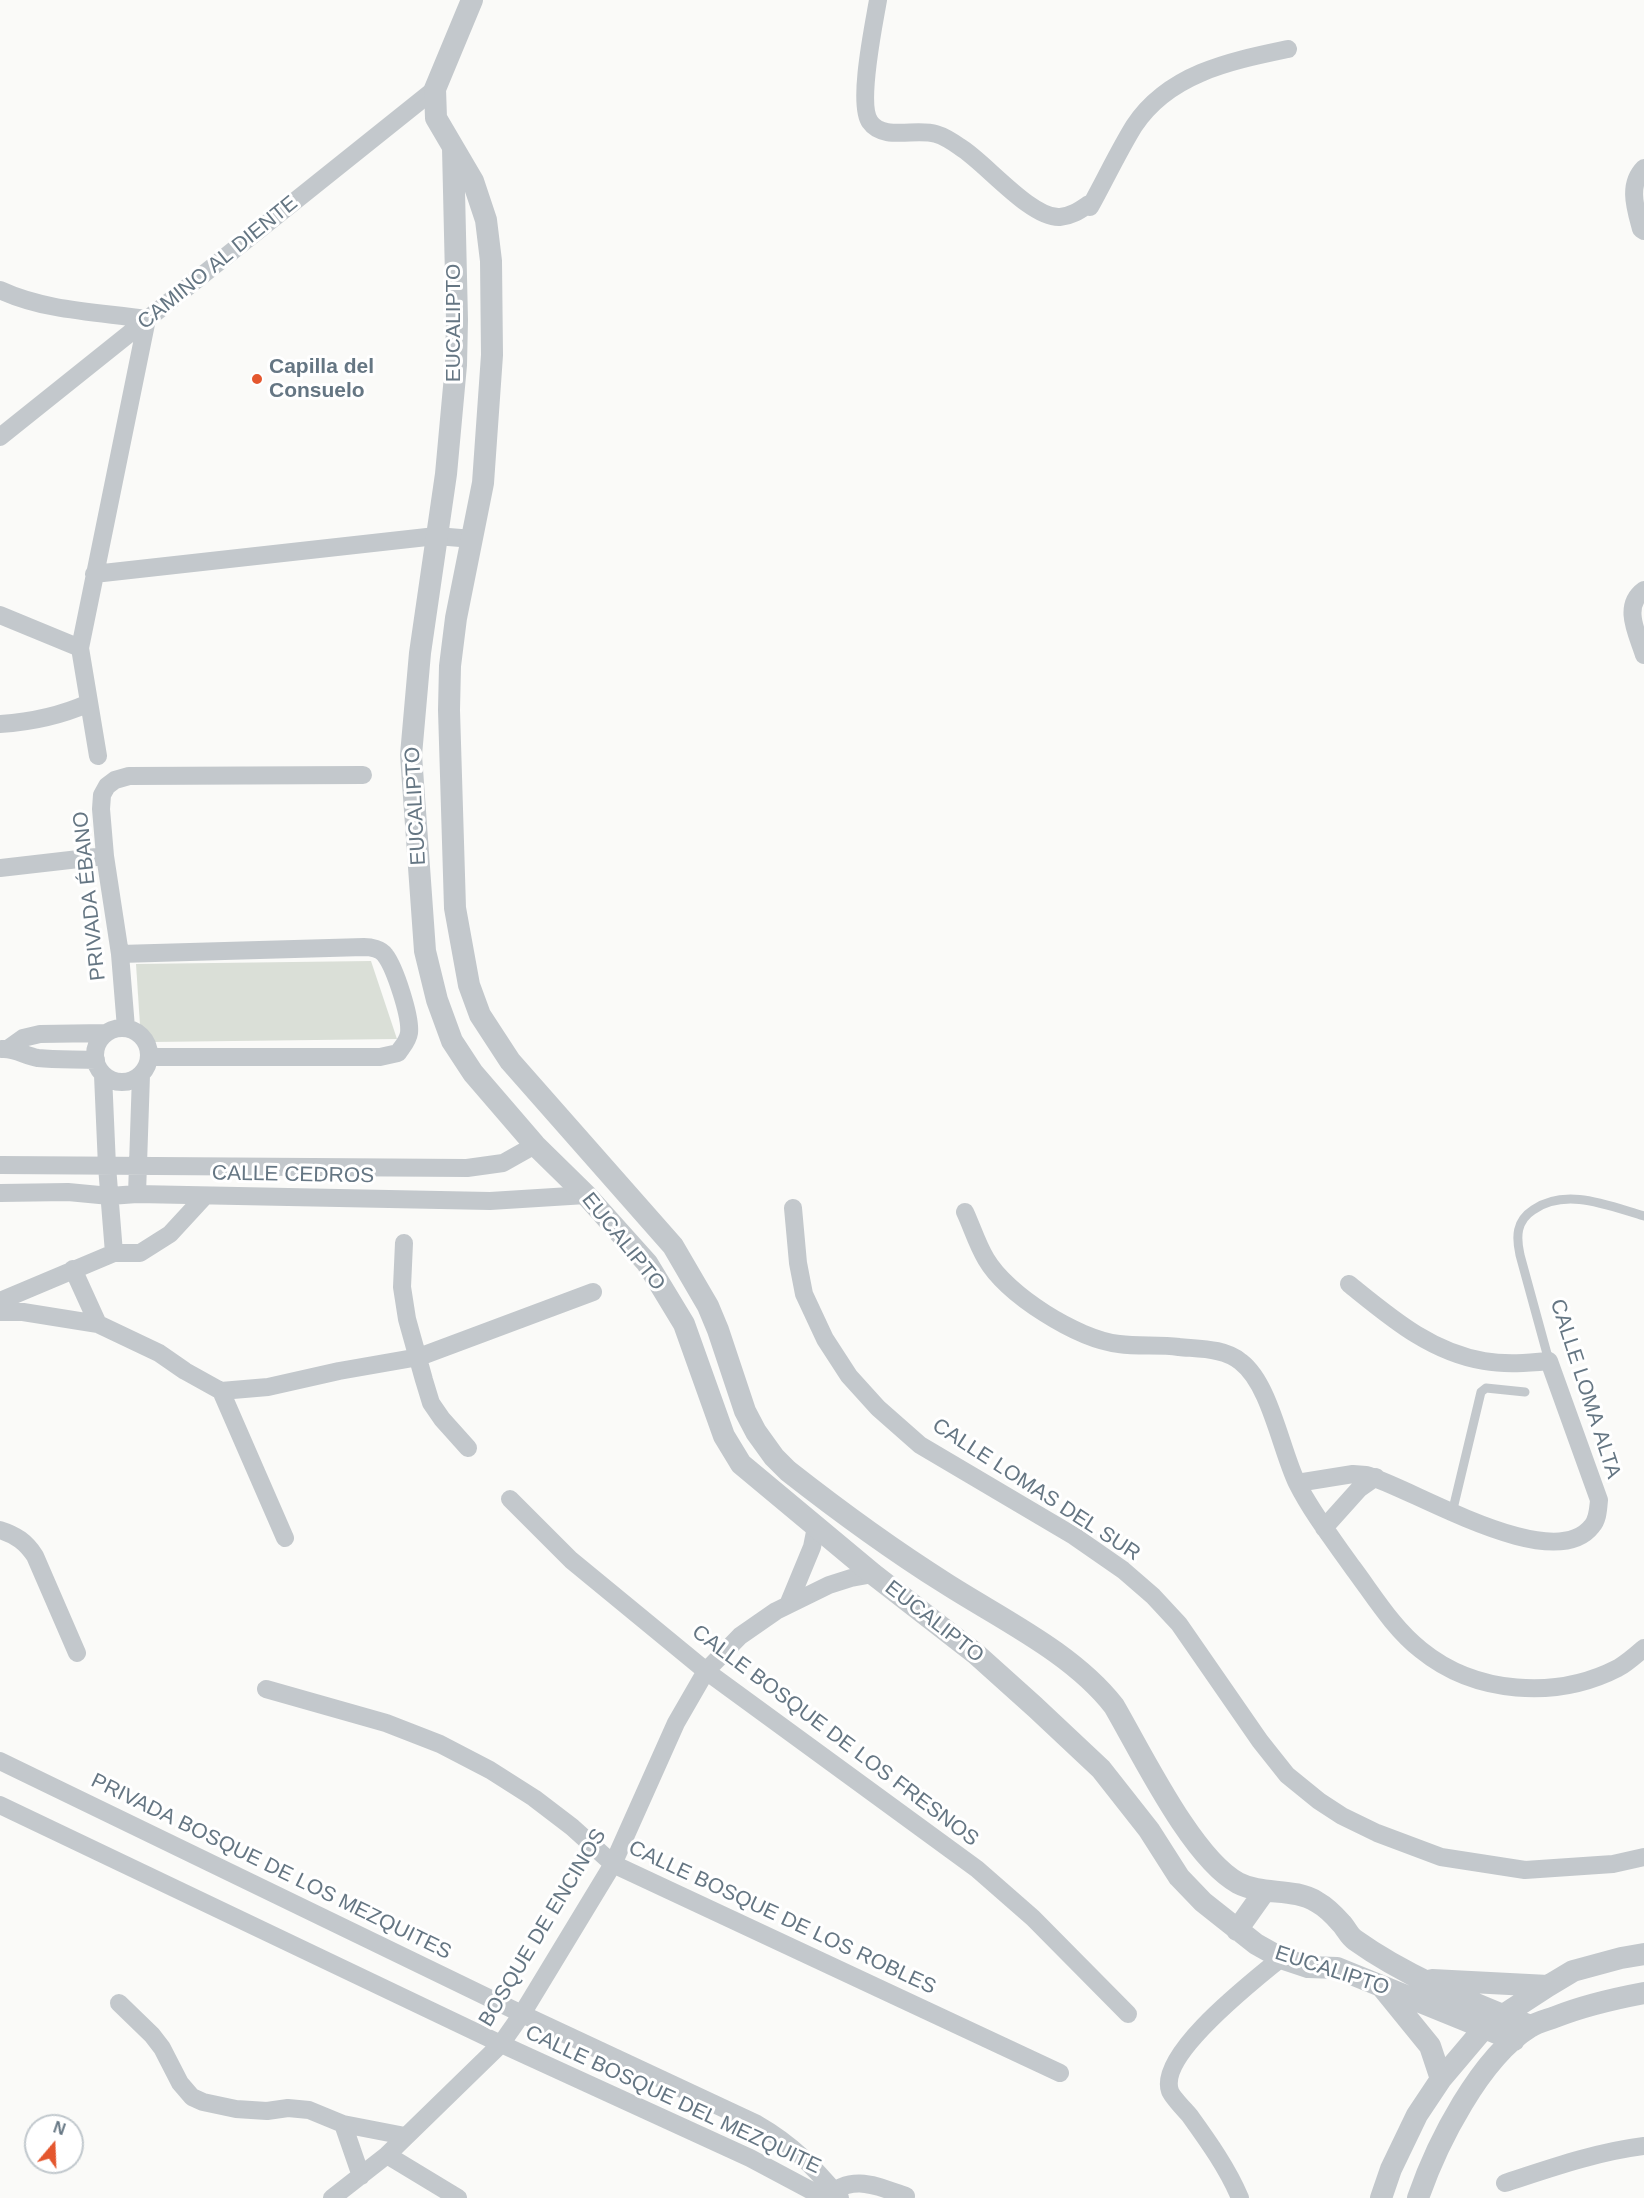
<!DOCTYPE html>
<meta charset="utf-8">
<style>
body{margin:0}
#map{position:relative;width:1644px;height:2198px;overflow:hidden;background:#fafaf8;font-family:Helvetica,sans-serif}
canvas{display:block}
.north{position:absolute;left:24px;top:2114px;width:60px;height:60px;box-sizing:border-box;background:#fff;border:2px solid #c1c8cd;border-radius:50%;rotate:19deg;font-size:16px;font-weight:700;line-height:24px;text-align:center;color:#657683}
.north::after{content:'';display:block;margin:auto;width:21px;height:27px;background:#e4572e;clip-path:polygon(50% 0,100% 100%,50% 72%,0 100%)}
</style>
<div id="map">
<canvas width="1644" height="2198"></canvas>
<div class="north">N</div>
</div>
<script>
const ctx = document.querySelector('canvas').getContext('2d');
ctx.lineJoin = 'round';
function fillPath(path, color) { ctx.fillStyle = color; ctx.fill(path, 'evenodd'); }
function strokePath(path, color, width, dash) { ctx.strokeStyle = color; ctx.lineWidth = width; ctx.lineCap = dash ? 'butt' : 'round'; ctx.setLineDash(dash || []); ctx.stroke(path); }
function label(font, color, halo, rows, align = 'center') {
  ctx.font = font + ' Helvetica,sans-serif'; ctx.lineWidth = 6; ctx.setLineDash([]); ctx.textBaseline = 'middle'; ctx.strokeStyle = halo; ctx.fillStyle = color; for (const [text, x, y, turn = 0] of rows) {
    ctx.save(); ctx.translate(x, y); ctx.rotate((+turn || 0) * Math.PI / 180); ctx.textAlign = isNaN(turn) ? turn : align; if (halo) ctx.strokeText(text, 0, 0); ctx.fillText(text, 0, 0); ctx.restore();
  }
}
fillPath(new Path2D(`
 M371,961L397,1039L152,1042L140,1025L136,964Z`), '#dadfd7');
strokePath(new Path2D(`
 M1549,1361L1520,1255C1516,1237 1516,1221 1533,1210C1566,1187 1609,1206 1644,1216
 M1452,1513L1481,1392L1486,1388L1525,1392`), '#c3c8cc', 9);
strokePath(new Path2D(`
 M878,0C874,24 857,104 870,122C883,141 916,128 936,134C943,136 953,142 960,147C985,162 1031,219 1060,217C1072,216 1080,210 1089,204L1090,207C1105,180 1118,152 1134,126C1169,73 1231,61 1288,49
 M1644,168C1627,185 1636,210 1641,229L1644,231
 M0,290C45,311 98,312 147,319
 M0,437L435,89
 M94,574L436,536L473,539
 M1644,590C1622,606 1637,633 1644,655
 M0,615L80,648
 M0,724C31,722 60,716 89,703
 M98,756L80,648L147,319
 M0,868L105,856
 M120,954L364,947C371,947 381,949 385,955C395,968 411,1017 409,1033C408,1041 402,1047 398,1053L380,1057H150
 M95 1055a27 27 0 1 1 54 0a27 27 0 1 1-54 0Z
 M126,1028L120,954L105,856L101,809L102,795L107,786L115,780L129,776L363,775
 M9,1048L23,1038L40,1034L106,1033
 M2,1049C14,1048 26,1056 38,1058C57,1060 77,1059 96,1060
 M103,1075L107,1166L114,1253
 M0,1165L467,1168L503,1163L535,1145
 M0,1193L68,1192L110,1196L137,1194L490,1201L586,1195
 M137,1194L141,1075
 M793,1208L798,1263L804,1294L825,1339L849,1376L878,1408L920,1445L1074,1536L1123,1570L1153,1596L1179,1624L1260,1741L1287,1775L1319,1801L1342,1816L1377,1833L1441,1857L1525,1870L1613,1864L1644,1857
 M965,1212C972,1227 977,1244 986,1259C1007,1295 1077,1339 1119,1344C1139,1347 1159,1344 1179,1347C1199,1349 1225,1348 1241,1362C1270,1384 1281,1450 1297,1483C1312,1513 1334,1541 1353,1568C1374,1596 1393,1628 1421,1650C1475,1694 1556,1700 1618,1668C1627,1663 1636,1655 1644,1648
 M404,1243L402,1287L407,1319L424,1380L431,1403L442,1419L468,1448
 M73,1269L98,1324
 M0,1301L114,1253H140L170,1234L205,1196
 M0,1312H23L98,1324L159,1353L185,1371L221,1391L285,1538
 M221,1391L268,1387L339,1371L419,1357L593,1292
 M1297,1483L1353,1474L1366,1475C1412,1488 1553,1577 1592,1526C1598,1519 1598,1510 1599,1500L1549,1361C1528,1363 1506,1365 1484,1361C1430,1352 1390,1317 1349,1284
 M510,1499L571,1560L706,1671L977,1869L1033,1918L1128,2014
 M1324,1528L1359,1489L1376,1477
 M0,1530C16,1535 26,1542 35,1556L77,1653
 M788,1605L812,1547L816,1527
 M266,1689L386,1723L440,1744L490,1770L534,1798L572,1827L613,1864L1060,2073
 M0,1761L522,2014L757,2124C792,2144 814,2167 840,2198
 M0,1805L501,2044L750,2158L825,2198
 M119,2003L152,2035L162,2048L180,2083L192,2097L203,2102L236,2109L267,2111L288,2108L309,2110L343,2124L405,2136
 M343,2124L361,2176
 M387,2155L458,2198
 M1505,2183C1551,2168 1596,2152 1644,2146
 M332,2198L387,2155L501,2044L522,2014L613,1864L676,1723L706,1671L740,1636L776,1611L829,1585L851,1578L873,1574
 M825,2198C852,2173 876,2186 906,2196
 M1240,2198C1228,2169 1208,2141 1190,2116C1185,2110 1172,2097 1170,2091C1157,2054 1256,1979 1281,1958`), '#c3c8cc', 18);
strokePath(new Path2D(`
 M472,0L435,89L436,118L473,181L486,220L491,261L492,355L483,483L456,618L450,666L449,710L455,908L469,985L480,1015L510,1061L673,1246L708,1306L718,1330L745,1411L756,1432L774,1457L788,1471C839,1511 891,1549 945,1583C1001,1619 1073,1653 1114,1706C1142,1754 1192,1858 1238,1883C1263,1896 1293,1887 1317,1902C1326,1907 1334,1915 1341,1923C1346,1928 1349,1936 1355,1940C1408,1978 1471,2002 1530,2026
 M453,148L457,320L456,365L446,474L420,653L411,755L425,951L437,1000L452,1041L473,1073L535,1145L586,1195L647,1263L684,1324L724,1436L741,1464L873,1574L976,1654L1035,1707L1101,1769L1149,1830L1179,1877L1203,1902L1256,1944L1281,1958L1308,1967L1337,1968L1514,2040
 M1237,1930L1264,1892
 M1432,1980L1548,1986
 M1382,1987L1430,2046L1441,2079
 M1381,2198L1391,2169L1417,2115L1441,2079L1485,2027L1548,1986L1573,1971L1621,1958L1644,1954
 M1418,2198C1437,2143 1480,2058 1530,2027C1537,2022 1547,2020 1555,2017C1585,2005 1612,1999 1644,1993`), '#c3c8cc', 22);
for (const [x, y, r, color] of [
 [257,379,6,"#e4572e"]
]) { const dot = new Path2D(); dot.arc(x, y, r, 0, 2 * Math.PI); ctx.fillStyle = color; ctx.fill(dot); strokePath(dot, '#fff', 2); }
label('21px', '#657683', '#fff', [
 ["CAMINO AL DIENTE",218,263,-39],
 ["EUCALIPTO",454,323,-90],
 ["EUCALIPTO",416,806,-93],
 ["PRIVADA ÉBANO",90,896,-96],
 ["CALLE CEDROS",293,1175,1],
 ["EUCALIPTO",623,1242,51],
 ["CALLE LOMA ALTA",1585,1389,72],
 ["CALLE LOMAS DEL SUR",1036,1490,33],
 ["EUCALIPTO",934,1622,38],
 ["CALLE BOSQUE DE LOS FRESNOS",835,1736,37],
 ["PRIVADA BOSQUE DE LOS MEZQUITES",271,1867,26],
 ["CALLE BOSQUE DE LOS ROBLES",782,1918,25],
 ["BOSQUE DE ENCINOS",543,1928,-59],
 ["EUCALIPTO",1332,1971,18],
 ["CALLE BOSQUE DEL MEZQUITE",673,2100,25]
]);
label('bold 21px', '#657683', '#fff', [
 ["Capilla del",269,367],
 ["Consuelo",269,391]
], 'left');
</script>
